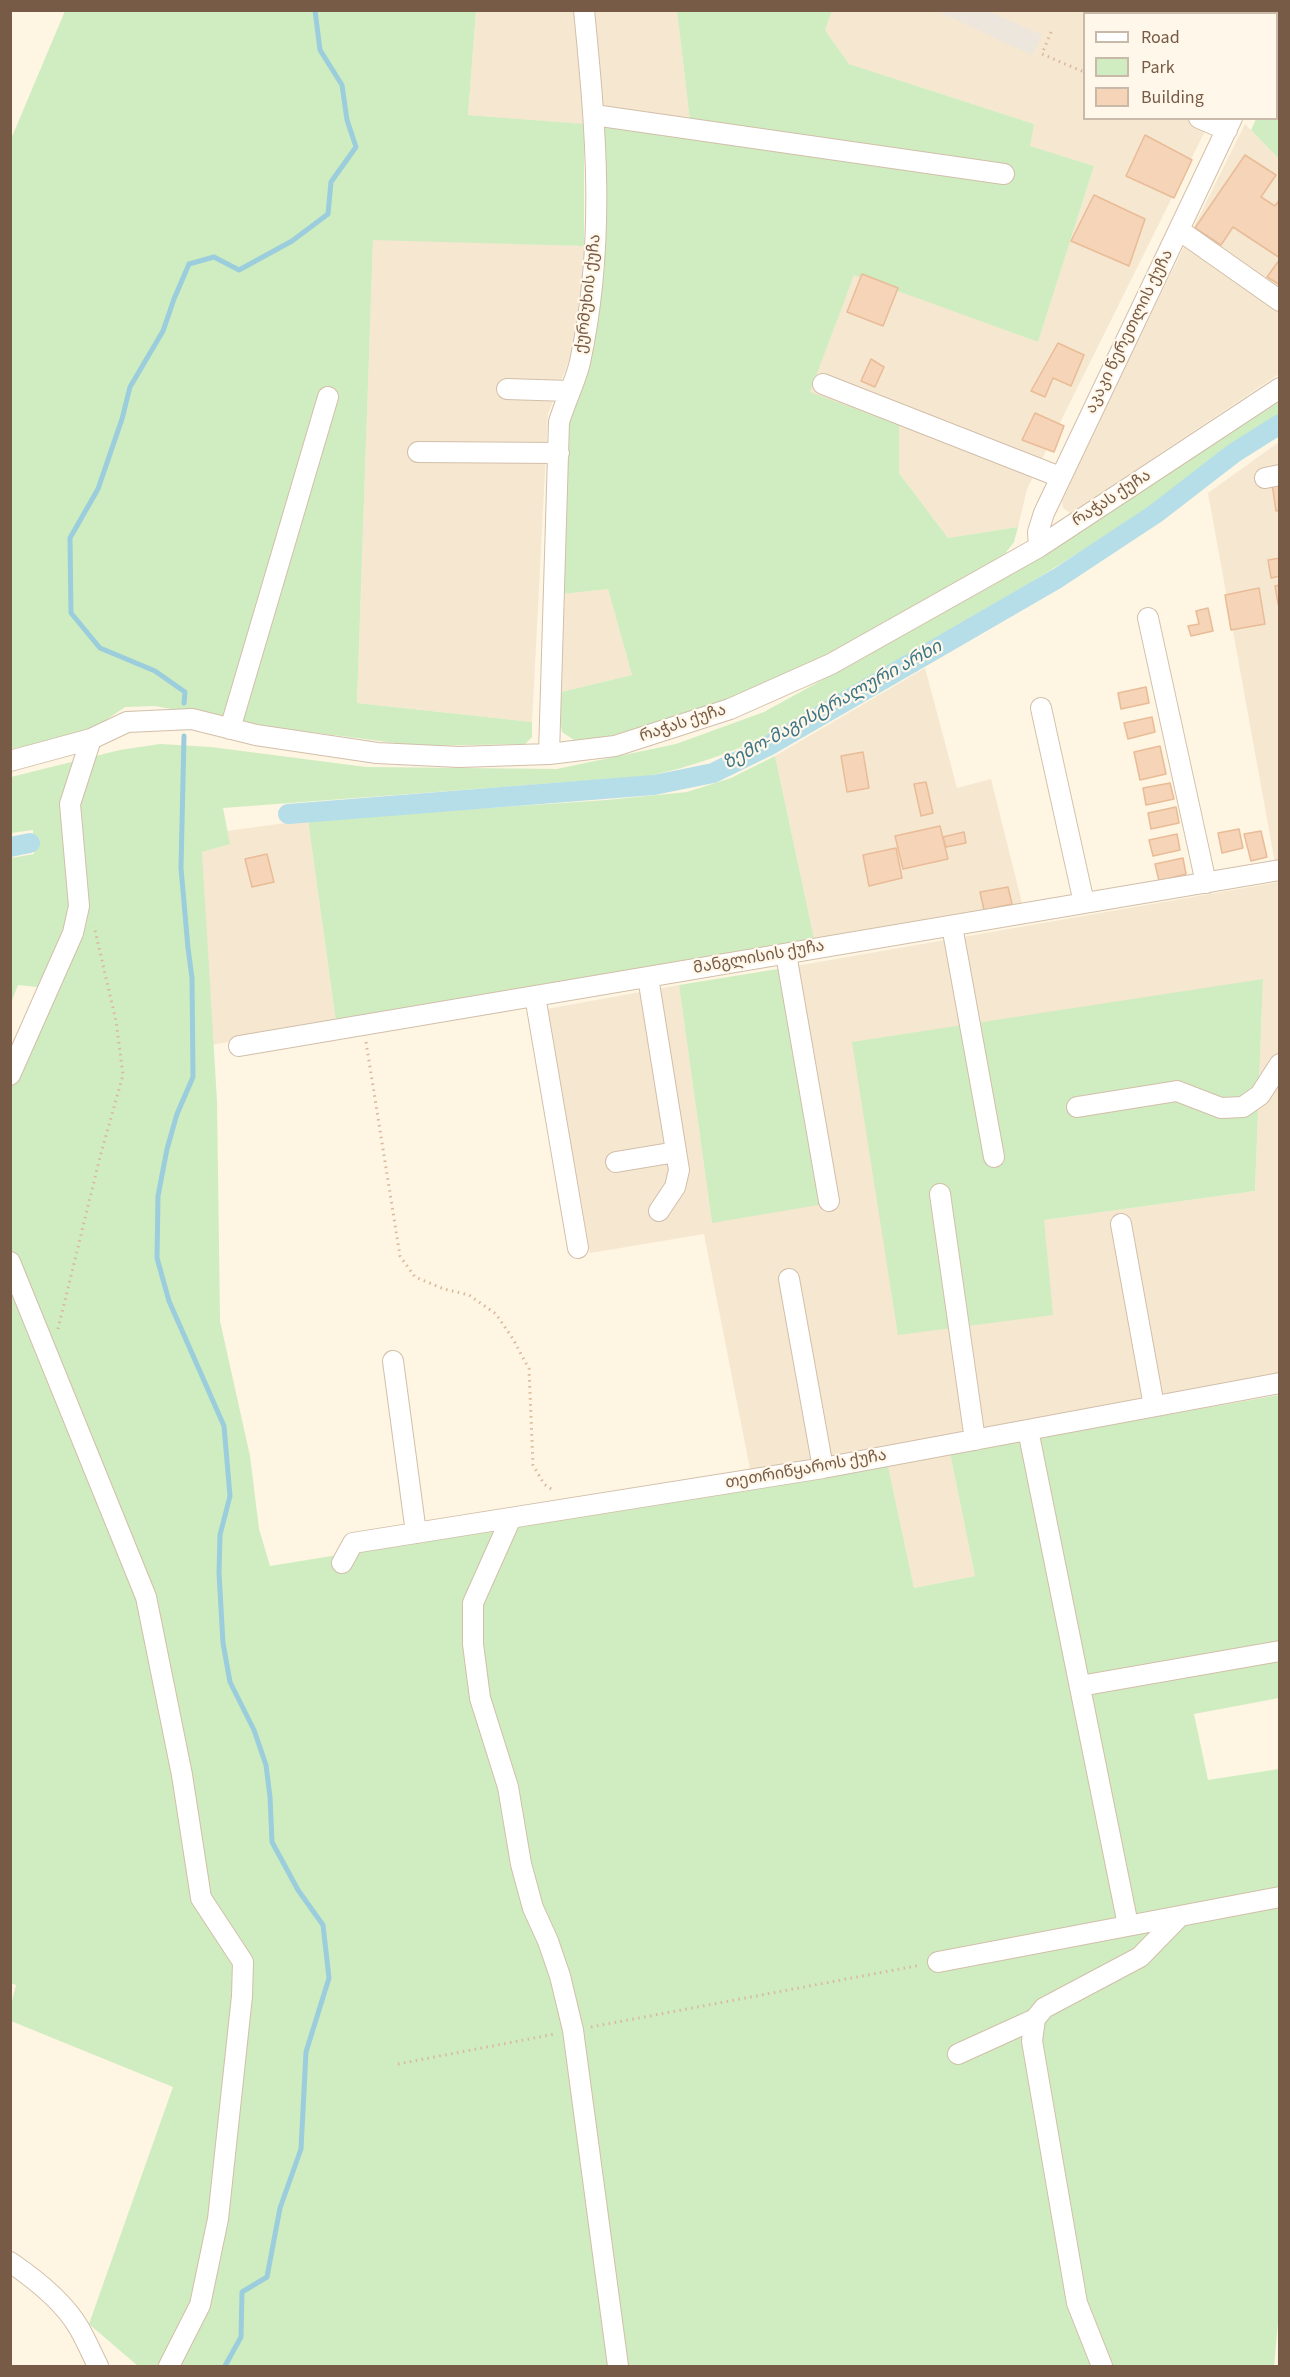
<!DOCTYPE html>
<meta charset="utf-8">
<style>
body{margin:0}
#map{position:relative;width:1290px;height:2377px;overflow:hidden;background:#fef5e2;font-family:"Source Sans 3",sans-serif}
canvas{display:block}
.frame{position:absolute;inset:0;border:12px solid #785b46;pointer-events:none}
.legend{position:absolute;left:1083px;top:12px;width:195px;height:108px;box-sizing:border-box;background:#fff8ea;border:2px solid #c9b9a8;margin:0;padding:8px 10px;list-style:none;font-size:18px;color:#785b46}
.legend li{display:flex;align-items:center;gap:12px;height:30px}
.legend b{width:30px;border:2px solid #c9b9a8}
</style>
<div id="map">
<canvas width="1290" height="2377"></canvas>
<div class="frame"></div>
<ul class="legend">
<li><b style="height:8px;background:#fff"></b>Road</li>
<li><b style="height:16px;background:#cfedc0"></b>Park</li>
<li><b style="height:16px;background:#f5d4b8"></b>Building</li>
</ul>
</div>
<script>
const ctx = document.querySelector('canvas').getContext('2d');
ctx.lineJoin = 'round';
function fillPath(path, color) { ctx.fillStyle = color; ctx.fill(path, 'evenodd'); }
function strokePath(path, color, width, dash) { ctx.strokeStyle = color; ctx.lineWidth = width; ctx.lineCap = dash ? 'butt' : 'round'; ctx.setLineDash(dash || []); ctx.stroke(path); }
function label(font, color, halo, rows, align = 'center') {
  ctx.font = font + ' "Source Sans 3","Noto Sans Georgian",sans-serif'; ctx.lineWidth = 4.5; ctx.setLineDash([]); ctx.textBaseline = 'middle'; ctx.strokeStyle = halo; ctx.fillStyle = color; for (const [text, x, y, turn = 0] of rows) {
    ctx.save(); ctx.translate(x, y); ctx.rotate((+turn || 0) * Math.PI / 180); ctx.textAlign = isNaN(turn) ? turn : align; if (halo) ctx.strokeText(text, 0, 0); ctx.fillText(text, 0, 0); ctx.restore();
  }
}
fillPath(new Path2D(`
 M476,11H677L690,121L603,126L468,115Z
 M832,11H1264L1263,14H1084V118L1211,119L1027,489L1018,527L948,538L899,473V425L809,393L854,274L1038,342L1094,166L1029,146L1034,124L849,64L825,30Z
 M1245,124L1279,159V374L1071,513L1063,508L1061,495Z
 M373,239L584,246L585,285L576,343L548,414L532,722L357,703Z
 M1279,442L1280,863H1275L1208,493Z
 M608,589L632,675L561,692L563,594Z
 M925,668L957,788L991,779L1023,907L815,943L775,756Z
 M308,820L336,1022L212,1045L202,852L229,844L227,831Z
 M1279,882V1377L751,1474L704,1234L590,1253L547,1009L679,985L712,1223L790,967ZM1263,979L1255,1191L1044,1220Z
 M950,1453L975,1576L914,1588L888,1466Z`), '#f6e7d0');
fillPath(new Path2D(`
 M937,11H988L1042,35L1032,55Z`), '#ede6dd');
fillPath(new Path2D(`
 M65,11H476L468,115L584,124V246L373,240L357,703L532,722V737L525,744L418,746L272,727L155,706L125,707L88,732L11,749V139Z
 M677,11H832L825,30L849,64L1034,124L1030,146L1094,166L1038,342L854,275L810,392L899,425V473L948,538L1018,527L1014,542L1004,555L835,654L718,706L606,737L574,740L562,732L559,715L561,692L632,675L608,589L563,594L569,413L589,364L605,265L603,126L690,121Z
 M1279,68V159L1251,130L1256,119L1276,118L1277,74Z
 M1279,402V419L1145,512L1028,584L772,733C732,753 693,766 649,776L223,808L230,844L202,852L217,1101L220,1321L250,1456L259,1529L270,1566L888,1466L914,1588L975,1576L950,1453L1279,1395V1698L1194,1714L1208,1780L1279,1769L1280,2301L1274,2366H138L89,2324L173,2087L11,2021V2005L16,1985L10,1983V1086L47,988L18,985L11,1003V858L34,854L33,830L11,833V777L120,750L160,744L211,747L366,767L557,769L676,744L764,712L922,625L1048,552Z
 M775,756L815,943L336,1022L308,820L607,800L687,792L731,778Z
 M790,967L824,1204L712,1223L679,985Z
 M1263,979L1255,1191L1044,1220L1053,1315L898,1335L852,1042Z`), '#cfedc0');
strokePath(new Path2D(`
 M184,703L185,692L155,671L100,648L71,613L70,538L98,489L122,419L130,387L163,331L174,299L189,264L214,257L239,270L292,241L328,214L331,182L356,147L347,120L342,85L320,50L315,10
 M184,736L181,868L188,948L192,978L193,1077L177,1114L167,1149L158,1196L157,1258L169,1301L224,1426L230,1496L220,1535L219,1573L223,1643L230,1682L254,1730L266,1765L270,1797L272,1842L298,1890L323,1925L329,1978L306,2052L301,2149L280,2208L267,2277L242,2292L241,2337L225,2366`), '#9bcddc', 5);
strokePath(new Path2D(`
 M288,814L654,785L713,773L768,746L1058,578L1155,514L1234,453L1280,424
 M10,847L30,843`), '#b5dee9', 20);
const building = new Path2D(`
 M1145,135L1192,160L1174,198L1126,176Z
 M1245,155L1276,175L1261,197L1275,206L1280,199V258L1233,227L1221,245L1195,228Z
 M1094,195L1145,219L1129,266L1071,241Z
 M1280,259V285L1267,277Z
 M862,274L898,288L883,326L847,312Z
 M1058,343L1084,355L1071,386L1053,378L1045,397L1031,391Z
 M871,359L884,367L875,387L861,381Z
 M1035,413L1064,426L1054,452L1022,440Z
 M1280,482V510L1276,511L1272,484Z
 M1280,558V576L1271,578L1268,560Z
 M1280,585V604H1278L1275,586Z
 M1259,588L1265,624L1231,630L1225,595Z
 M1208,608L1213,631L1191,636L1188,626L1199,624L1196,611Z
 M1146,687L1149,703L1121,709L1118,693Z
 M1152,717L1155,732L1128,739L1124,723Z
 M1160,746L1166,774L1140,780L1134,752Z
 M863,752L869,788L847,792L841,756Z
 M926,782L933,813L921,816L914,784Z
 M1170,783L1174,799L1146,805L1143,788Z
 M1176,807L1179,823L1151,829L1148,813Z
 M940,826L948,859L903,869L895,836Z
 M1239,829L1243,848L1222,853L1218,833Z
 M1261,831L1267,857L1251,861L1244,834Z
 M964,832L966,843L946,847L943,837Z
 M1177,834L1180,850L1153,856L1149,840Z
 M896,848L902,878L869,886L863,855Z
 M267,854L274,882L252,887L245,859Z
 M1183,858L1186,874L1159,881L1155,864Z
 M1008,887L1012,904L984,910L980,892Z`);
fillPath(building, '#f5d4b8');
strokePath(building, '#e9bc97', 1.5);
const minor = new Path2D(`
 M1276,26L1280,19
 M594,115L1004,174
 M1199,118L1227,130
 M1179,230L1280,301
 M823,384L1060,477
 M507,389L569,391
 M418,452L559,453
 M1265,478L1280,475
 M1039,547L1038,532L1044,513L1232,118
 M1148,618L1206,883
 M1041,708L1084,903
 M230,729L328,397
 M549,754L559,422C565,402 576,380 580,362C606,242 596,131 584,10
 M10,761L91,739L127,722L192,719L256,735L377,753L459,757L549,754L615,746L730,709L831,664L1039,547L1280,388
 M952,926L994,1157
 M786,954L829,1201
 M648,977L679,1170L675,1187L659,1211
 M535,996L578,1248
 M239,1046L1280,870
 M10,1075L73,933L79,906L70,804L91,739
 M1077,1107L1177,1091L1221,1108L1243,1107L1260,1095L1280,1064
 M616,1162L676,1152
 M940,1194L975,1440
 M1121,1224L1154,1406
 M10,1262L146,1597L182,1775L201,1898L243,1962L242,1996L218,2219L200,2305L169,2366
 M789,1279L823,1468
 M393,1361L416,1533
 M1028,1430L1128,1925
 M511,1518L473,1603V1644L480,1698L508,1787L521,1864L533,1908L548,1941L560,1976L573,2030L618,2366
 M342,1563L353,1543L823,1468L1280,1383
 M1080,1686L1280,1651
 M938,1962L1280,1897
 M958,2054L1035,2019
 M10,2262C35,2279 64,2302 79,2328C86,2340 92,2354 98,2366
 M1102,2366L1077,2303L1032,2041L1035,2019L1044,2008L1140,1957L1180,1916`);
strokePath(minor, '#d2bfaa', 22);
strokePath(new Path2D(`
 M1051,32L1042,54L1084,72
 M366,1042L400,1256L415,1277L444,1289L469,1295L496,1314L513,1339L529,1369L533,1465L544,1484L554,1491
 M58,1329L100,1157L123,1075L116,1021L94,926
 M591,2027L921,1965
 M398,2064L555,2034`), '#dab89b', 3, [1.5, 4.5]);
strokePath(minor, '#fff', 20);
label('16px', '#785b46', '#fff8ea', [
 ["ქურმუხის ქუჩა",589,294,-83],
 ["აკაკი წერეთლის ქუჩა",1130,332,-64],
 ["რაჭას ქუჩა",1112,499,-33],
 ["რაჭას ქუჩა",683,724,-18],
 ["მანგლისის ქუჩა",759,958,-10],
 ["თეთრიწყაროს ქუჩა",806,1470,-10]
]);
label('italic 18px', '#3b7586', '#fff8ea', [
 ["ზემო-მაგისტრალური არხი",833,706,-29]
]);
</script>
